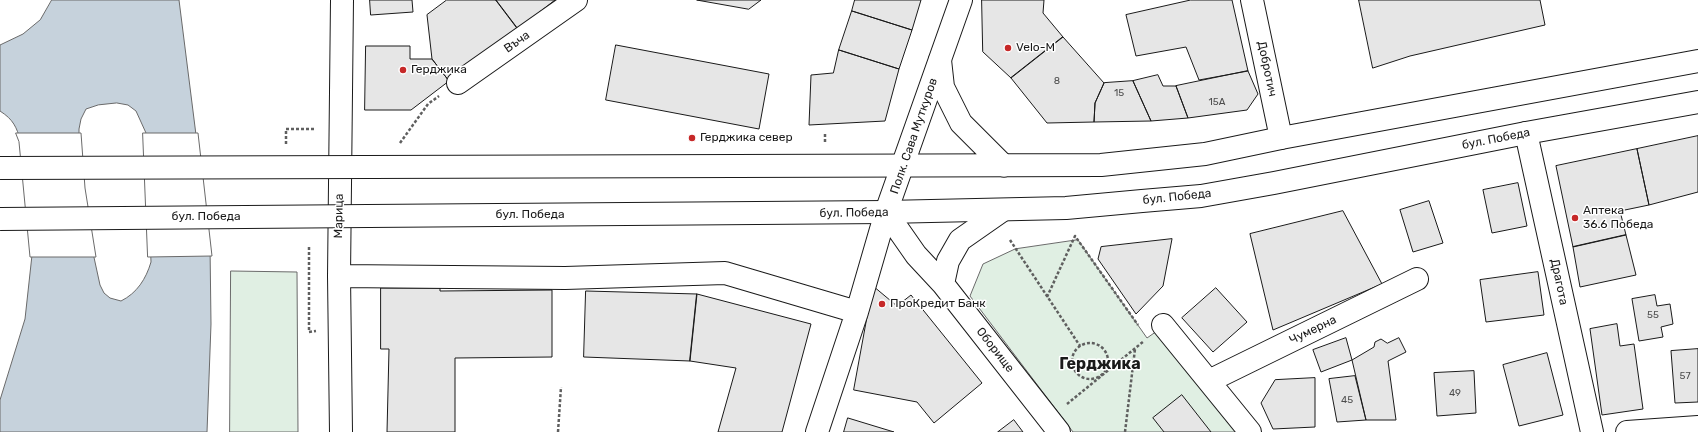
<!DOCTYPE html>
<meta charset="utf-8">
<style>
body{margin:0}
canvas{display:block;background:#fff}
</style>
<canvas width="1698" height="432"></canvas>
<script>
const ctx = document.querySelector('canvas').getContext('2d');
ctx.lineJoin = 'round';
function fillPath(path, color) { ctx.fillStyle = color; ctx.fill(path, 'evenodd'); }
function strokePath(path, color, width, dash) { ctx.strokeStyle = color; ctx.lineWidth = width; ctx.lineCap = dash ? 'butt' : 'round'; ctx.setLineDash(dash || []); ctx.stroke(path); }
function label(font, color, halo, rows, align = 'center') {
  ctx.font = font + ' Rubik,sans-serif'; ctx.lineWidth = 3; ctx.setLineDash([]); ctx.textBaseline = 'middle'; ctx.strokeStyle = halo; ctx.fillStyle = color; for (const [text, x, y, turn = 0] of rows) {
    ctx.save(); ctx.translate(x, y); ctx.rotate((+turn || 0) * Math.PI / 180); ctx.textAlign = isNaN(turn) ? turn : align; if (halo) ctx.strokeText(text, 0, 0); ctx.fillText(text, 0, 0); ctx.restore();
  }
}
const green = new Path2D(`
 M1078,240L1147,338L1157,331L1237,432H1073L970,296L983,264L1015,249Z
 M231,271L297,272L298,432H230Z`);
fillPath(green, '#e0efe3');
strokePath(green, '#6a6a6a', 1);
const water = new Path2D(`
 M52,0H179L210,246L211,324L207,432H0V400L25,319L32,255L21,141C16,127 14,120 0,111V45L23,34L40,20ZM117,103L128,105L136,111L146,133L151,262C146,279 137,293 121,301L110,298L104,293L100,285L90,239L79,149V129L81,119L86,109L98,105Z`);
fillPath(water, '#c6d2dc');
strokePath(water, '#6a6a6a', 1);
const pier = new Path2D(`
 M16,133H81L85,188L96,257H30L19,142Z
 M143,133H198L212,256L148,257Z`);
fillPath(pier, '#fff');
strokePath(pier, '#6a6a6a', 1);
const building = new Path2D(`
 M370,0H412L413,12L371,15Z
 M447,0H496L518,29L449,81L432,59L427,15Z
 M496,0H555L518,29Z
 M697,0H761L749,9Z
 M855,0H921L912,30L852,11Z
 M982,0H1044L1043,13L1063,37L1011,78L983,52Z
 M1191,0H1232L1248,71L1199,80L1186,47L1136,56L1126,15Z
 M1359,0H1540L1545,25L1410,56L1373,68Z
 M852,11L912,30L899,69L839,50Z
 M1063,37L1104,83L1095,103L1094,122L1047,123L1011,78Z
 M616,45L769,74L759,129L606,100Z
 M366,46H410V59H432L449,81L411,110H365Z
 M839,50L899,69L885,121L809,125L811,75L833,73Z
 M1248,71L1258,94L1247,110L1188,118L1176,86Z
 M1158,75L1163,86H1176L1188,118L1151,121L1133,81Z
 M1133,81L1151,121L1094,122L1095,103L1104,83Z
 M1698,136V192L1649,205L1637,149Z
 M1637,149L1649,205L1620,211L1626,235L1573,247L1556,166Z
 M1518,183L1527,226L1492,233L1483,190Z
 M1429,201L1443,243L1413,252L1400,210Z
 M1343,211L1382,284L1273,330L1250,234Z
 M1626,235L1636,275L1580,287L1573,247Z
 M1172,239L1163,286L1136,314L1098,259L1101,247Z
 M1538,272L1544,315L1486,322L1480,280Z
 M873,286L897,306L911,295L982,383L934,423L917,402L854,390Z
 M381,288H440V291L552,290V357L455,358V432H387L389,349H381Z
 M1216,288L1247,322L1213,352L1182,318Z
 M586,291L697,294L690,361L584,357Z
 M697,294L811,324L782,432H718L736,368L690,361Z
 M1655,295L1657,306L1670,304L1673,324L1661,327L1663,337L1639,341L1632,299Z
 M1617,324L1620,346L1634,344L1643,409L1602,415L1590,329Z
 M1346,338L1352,360L1321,372L1313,350Z
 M1399,338L1406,352L1388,361L1396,420H1366L1352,360L1374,347L1375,342L1381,339L1387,343Z
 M1698,349V402L1675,403L1671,351Z
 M1547,353L1563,415L1519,426L1503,365Z
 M1474,371L1476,413L1437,416L1434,373Z
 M1355,376L1366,420L1337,422L1329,379Z
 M1315,378V427L1273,429L1261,403L1275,380Z
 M1182,395L1211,432H1164L1153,418Z
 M848,418L894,432H844Z
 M1014,420L1023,432H998Z`);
fillPath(building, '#e6e6e6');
strokePath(building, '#1a1a1a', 1);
const minor = new Path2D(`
 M1252,0L1281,138
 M458,83L576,0
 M1526,133L1592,432
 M886,212L916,255L943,284L1059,432
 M339,276L565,278L725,273L857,312
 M943,284L948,261L960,240L1003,210
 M1163,325L1250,432
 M1209,381L1417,279
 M341,432L339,276L342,0
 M817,432L857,312L886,212L961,0
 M1627,432L1698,427`);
const major = new Path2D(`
 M940,60L943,87L961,123L1004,166
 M368,167L1101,165L1205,154L1281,138L1698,61
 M368,216L886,212L1066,208L1142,201L1201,196L1274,183L1526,133L1698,102`);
strokePath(minor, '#1a1a1a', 24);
strokePath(major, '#1a1a1a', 24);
strokePath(new Path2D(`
 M825,134V142
 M400,143L428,104L439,96
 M286,144V129H316
 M1010,240L1080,346
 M309,247V332L316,331
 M1047,297L1075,236L1138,325
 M1072 361a18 18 0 1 1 36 0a18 18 0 1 1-36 0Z
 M1067,404L1144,341
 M558,432L561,387
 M1125,432L1135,349`), '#5f5f5f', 2.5, [3, 2]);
strokePath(minor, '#fff', 22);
strokePath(major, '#fff', 22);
const majorBridge = new Path2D(`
 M0,168L368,167
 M0,219L368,216`);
strokePath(majorBridge, '#1a1a1a', 24, []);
strokePath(majorBridge, '#fff', 22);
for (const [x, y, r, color] of [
 [1008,48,4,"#c62828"],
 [403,70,4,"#c62828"],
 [692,138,4,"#c62828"],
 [1575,218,4,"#c62828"],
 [882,304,4,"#c62828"]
]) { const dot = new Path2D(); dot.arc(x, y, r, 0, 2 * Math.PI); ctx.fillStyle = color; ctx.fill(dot); strokePath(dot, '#fff', 1.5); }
label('10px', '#4d4d4d', null, [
 ["8",1057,81],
 ["15",1119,93],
 ["15А",1217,102],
 ["55",1653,315],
 ["57",1685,376],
 ["49",1455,393],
 ["45",1347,400]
]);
label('12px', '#1a1a1a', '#fff', [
 ["Въча",517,42,-35],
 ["Добротич",1267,69,78],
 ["Полк. Сава Муткуров",914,136,-71],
 ["бул. Победа",1496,139,-11],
 ["бул. Победа",1177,197,-6],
 ["бул. Победа",854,213,-1],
 ["бул. Победа",530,215],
 ["Марица",339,216,-89],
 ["бул. Победа",206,217],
 ["Драгота",1559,282,78],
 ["Чумерна",1313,330,-26],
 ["Оборище",995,350,52]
]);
label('12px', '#1a1a1a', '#fff', [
 ["Velo-M",1016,48],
 ["Герджика",411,70],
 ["Герджика север",700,138],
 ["Аптека",1583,211],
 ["36.6 Победа",1583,225],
 ["ПроКредит Банк",890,304]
], 'left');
label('bold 16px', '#1a1a1a', '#fff', [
 ["Герджика",1100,364]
]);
</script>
